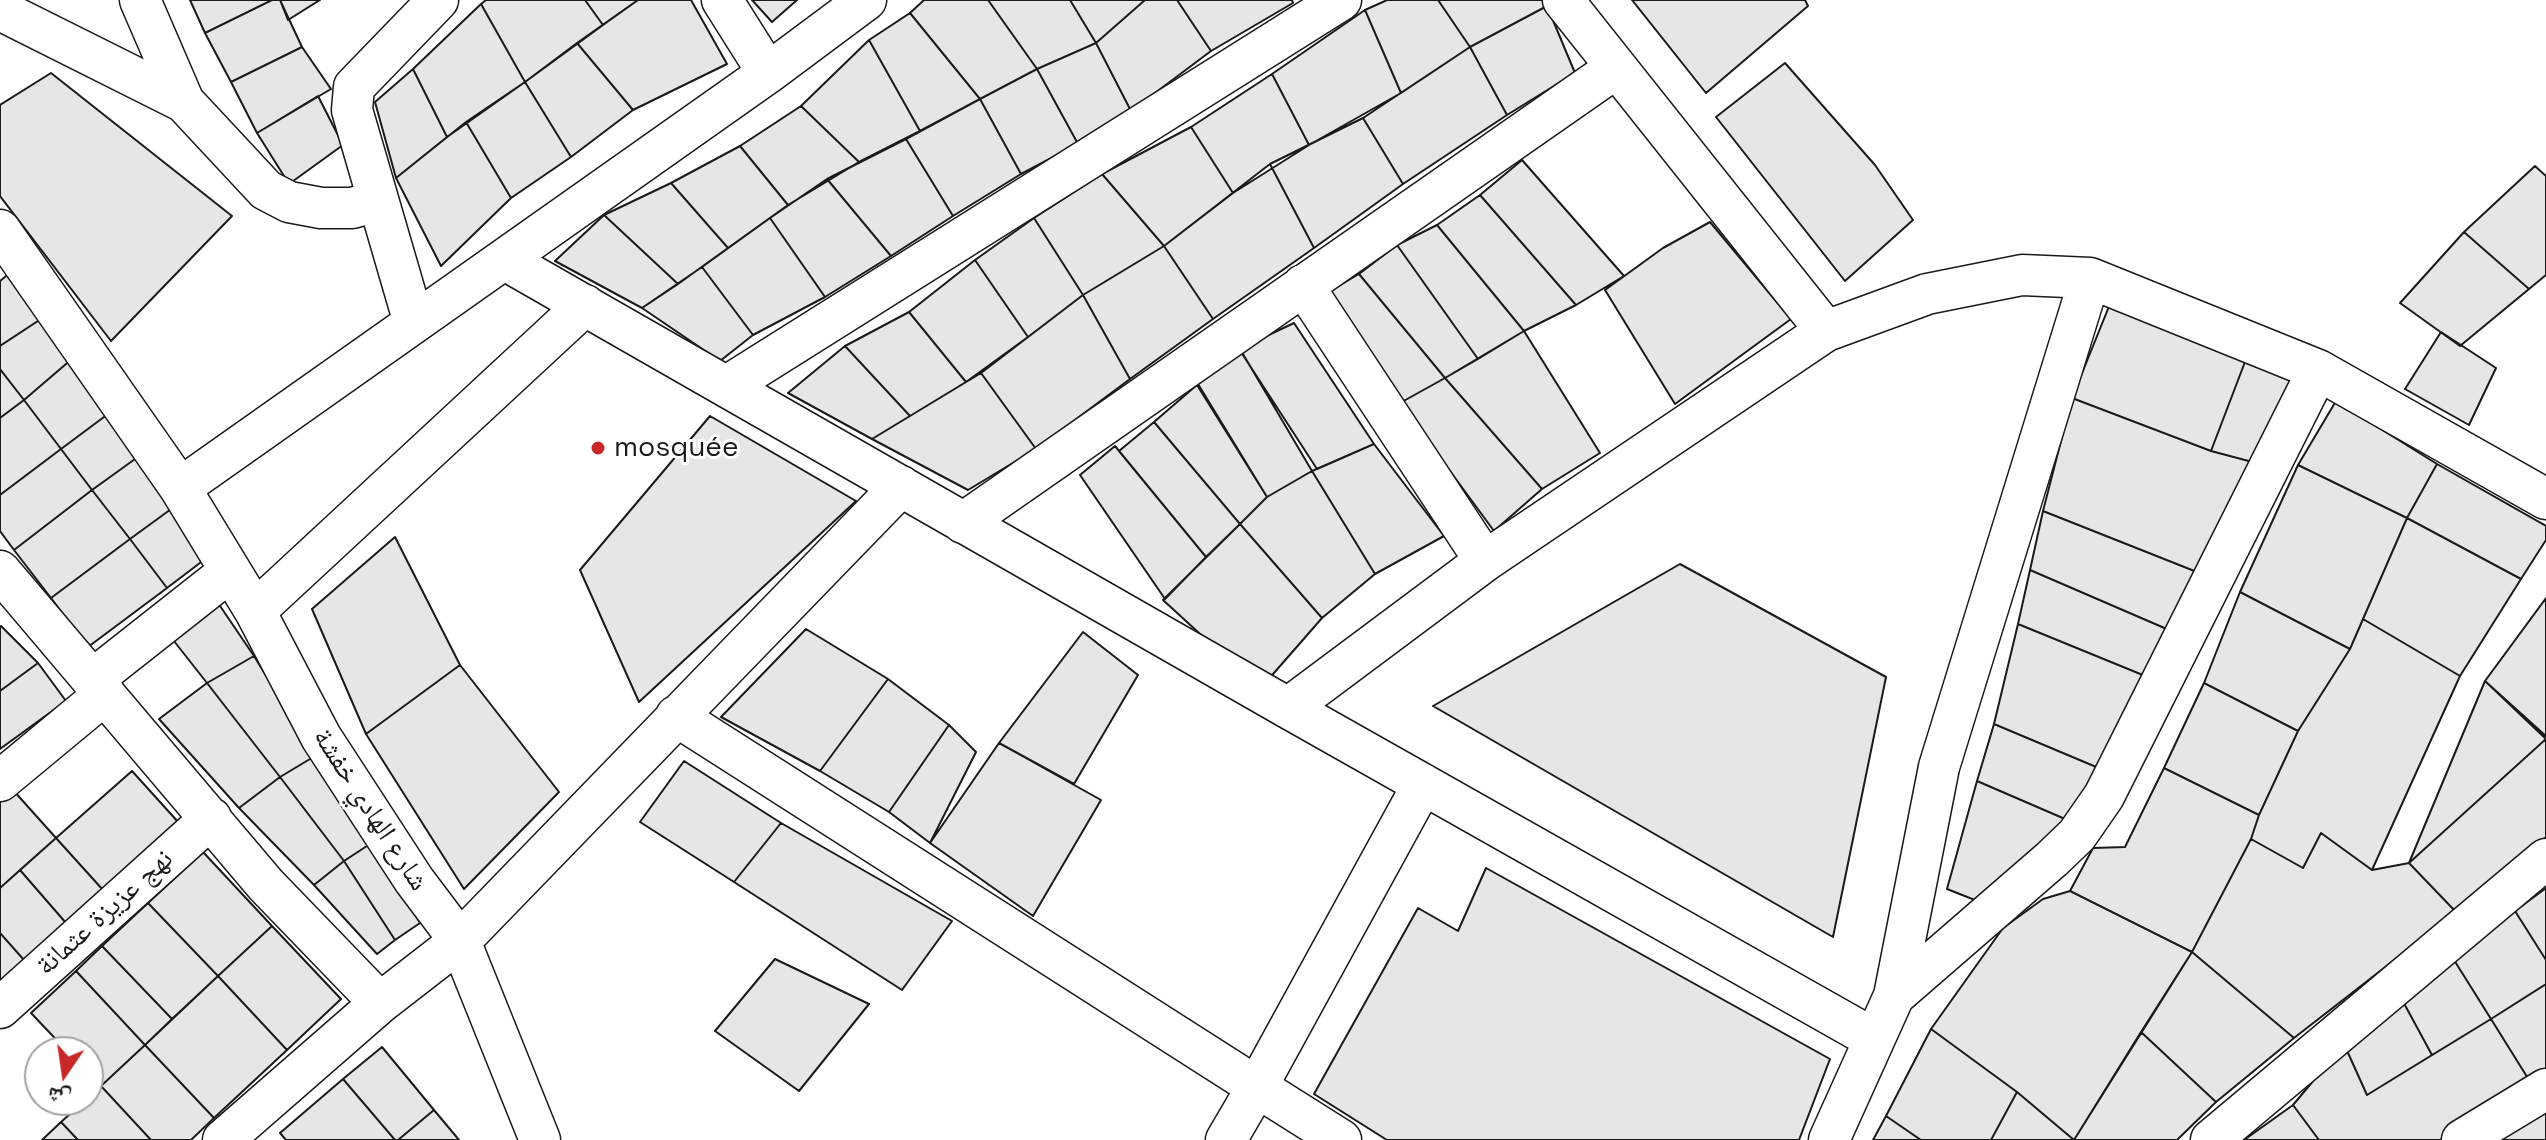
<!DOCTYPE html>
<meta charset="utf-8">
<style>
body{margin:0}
#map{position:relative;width:2546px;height:1140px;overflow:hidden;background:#fff;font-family:"Space Grotesk","Noto Naskh Arabic",sans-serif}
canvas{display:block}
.north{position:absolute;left:24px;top:1036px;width:80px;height:80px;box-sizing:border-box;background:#fff;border:2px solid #a3a3a3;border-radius:50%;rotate:193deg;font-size:22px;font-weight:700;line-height:32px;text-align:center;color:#1a1a1a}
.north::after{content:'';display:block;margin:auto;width:28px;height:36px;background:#c62828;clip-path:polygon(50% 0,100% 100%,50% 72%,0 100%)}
</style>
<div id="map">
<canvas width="2546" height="1140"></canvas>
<div class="north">ش</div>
</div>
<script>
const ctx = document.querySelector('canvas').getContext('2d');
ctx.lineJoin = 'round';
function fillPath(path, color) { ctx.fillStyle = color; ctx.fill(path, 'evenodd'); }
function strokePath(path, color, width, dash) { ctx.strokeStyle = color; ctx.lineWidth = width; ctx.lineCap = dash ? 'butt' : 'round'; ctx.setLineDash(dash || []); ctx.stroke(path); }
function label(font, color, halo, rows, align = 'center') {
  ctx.font = font + ' "Space Grotesk","Noto Naskh Arabic",sans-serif'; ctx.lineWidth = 6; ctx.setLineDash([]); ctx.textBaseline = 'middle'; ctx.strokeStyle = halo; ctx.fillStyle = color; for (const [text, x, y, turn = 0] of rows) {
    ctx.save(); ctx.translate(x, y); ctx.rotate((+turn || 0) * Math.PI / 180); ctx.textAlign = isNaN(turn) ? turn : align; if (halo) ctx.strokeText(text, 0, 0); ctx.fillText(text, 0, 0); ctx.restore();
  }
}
const building = new Path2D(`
 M190,0H272L205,33Z
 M272,0H280L302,47L231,82L205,33Z
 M280,0H320L288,20Z
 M486,0H585L603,25L525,82L481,4Z
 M585,0H638L603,25Z
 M638,0H691L727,64L633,110L577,43Z
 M752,0H797L772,22Z
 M924,0H988L1037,69L980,99L910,13Z
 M988,0H1070L1096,43L1037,69Z
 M1070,0H1145L1096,43Z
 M1145,0H1177L1211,51L1131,111L1096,43Z
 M1177,0H1292L1293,3L1211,51Z
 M1387,0H1438L1470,47L1401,93L1365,10Z
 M1438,0H1542L1547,6L1470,47Z
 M1632,0H1805L1808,6L1706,93Z
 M481,4L525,82L447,137L413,69Z
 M1547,6L1575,73L1507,115L1470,47Z
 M1365,10L1401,93L1309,145L1272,74Z
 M910,13L980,99L920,131L869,40Z
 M869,40L920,131L859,162L801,106Z
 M577,43L633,110L571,157L525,82Z
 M1096,43L1131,111L1078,144L1037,69Z
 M302,47L331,89L257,133L231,82Z
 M1470,47L1507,115L1403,184L1363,118Z
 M1785,63L1875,165L1913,220L1845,281L1716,117Z
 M413,69L447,137L396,178L375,102Z
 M1037,69L1078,144L1021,174L980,99Z
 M51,73L232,216L111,341L0,196V105Z
 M1272,74L1309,145L1233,193L1191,127Z
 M525,82L571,157L511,198L466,122Z
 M318,96L343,145L289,184L257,133Z
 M980,99L1021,174L953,216L906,139Z
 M801,106L859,162L788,205L740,146Z
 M1363,118L1403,184L1314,248L1270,164Z
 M466,122L511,198L441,266L396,178Z
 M1191,127L1233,193L1164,246L1102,174Z
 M906,139L953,216L891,256L827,179Z
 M740,146L788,205L728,248L671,183Z
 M1522,160L1624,276L1576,305L1480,195Z
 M1270,164L1314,248L1213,319L1164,246Z
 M2535,166L2546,176V275L2529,289L2464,232Z
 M1102,174L1164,246L1083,295L1034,218Z
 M827,179L891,256L825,297L770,218Z
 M671,183L728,248L678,284L604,215Z
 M1480,195L1576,305L1524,331L1437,225Z
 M604,215L678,284L642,308L555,261Z
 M770,218L825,297L753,335L702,267Z
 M1034,218L1083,295L1028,337L975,260Z
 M1710,222L1791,319L1675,404L1605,290L1663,248Z
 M1437,225L1524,331L1478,359L1397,245Z
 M2464,232L2529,289L2460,346L2400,303Z
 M1397,245L1478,359L1445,378L1359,274Z
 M1164,246L1213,319L1130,379L1083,295Z
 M975,260L1028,337L966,382L909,312Z
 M702,267L753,335L720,361L642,308Z
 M11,272L44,317L0,346V281Z
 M1359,274L1445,378L1400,403L1330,291Z
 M1083,295L1130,379L1036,449L981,373Z
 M2112,299L2248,354L2211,451L2072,398Z
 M909,312L966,382L910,416L845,346Z
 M44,317L73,358L24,400L0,369V346Z
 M1294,323L1374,444L1317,469L1239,349Z
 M1524,331L1600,453L1542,489L1445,378Z
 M2441,332L2496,368L2469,425L2405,389Z
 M845,346L910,416L872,439L788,393Z
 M1240,349L1312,471L1267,497L1197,385Z
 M2248,354L2300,381L2260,464L2211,451Z
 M73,358L112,411L61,449L24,400Z
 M0,369L24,400L0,418Z
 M981,373L1036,449L968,490L872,439Z
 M1445,378L1542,489L1494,531L1400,403Z
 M1198,384L1267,497L1240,524L1154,422Z
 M2072,398L2211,451L2260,464L2207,576L2043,511Z
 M24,400L61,449L0,495V418Z
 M2336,401L2437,464L2407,518L2298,465Z
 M112,411L142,454L92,490L61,449Z
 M710,416L856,501L639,702L580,570Z
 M1154,422L1240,524L1206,557L1119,451Z
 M1374,444L1444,536L1375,574L1312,471Z
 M1115,446L1206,557L1165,599L1080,475Z
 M61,449L92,490L14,550L0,531V495Z
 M142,454L178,504L130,539L92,490Z
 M2437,464L2546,526V540L2521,579L2407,518Z
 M2298,465L2407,518L2350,649L2240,592Z
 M1312,471L1375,574L1322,618L1240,524L1267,497Z
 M92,490L130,539L51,598L14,550Z
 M178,504L213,553L167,588L130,539Z
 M2043,511L2207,576L2176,633L2030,570Z
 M2407,518L2521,579L2460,676L2363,619Z
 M1240,524L1322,618L1260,689L1163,600Z
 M395,537L460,665L366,734L312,609Z
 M130,539L167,588L88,647L51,598Z
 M1680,564L1886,677L1833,937L1433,706Z
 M2030,570L2176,633L2155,680L2018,624Z
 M2240,592L2350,649L2298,731L2204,683Z
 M2546,598V736L2485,681Z
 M216,600L254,656L207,683L170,636Z
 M2363,619L2460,676L2372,870L2321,833L2303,868L2251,839L2259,815L2298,731L2350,649Z
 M2018,624L2155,680L2101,769L1994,724Z
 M1,626L38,663L0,691V627Z
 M806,629L888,679L820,771L721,717Z
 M1083,632L1138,675L1074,784L999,743Z
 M254,656L315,756L280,777L207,683Z
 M38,663L66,701L0,749V691Z
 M460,665L559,792L464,889L366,734Z
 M888,679L949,725L889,812L820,771Z
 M2485,681L2546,739L2409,863Z
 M207,683L280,777L239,808L159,719Z
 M2204,683L2298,731L2259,815L2164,768Z
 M1994,724L2101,769L2072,822L1977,781Z
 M949,725L976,752L930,843L889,812Z
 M2546,739V837L2456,912L2409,863Z
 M999,743L1101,800L1033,916L930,843Z
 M315,756L373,842L344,861L280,777Z
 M684,761L781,823L734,882L640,822Z
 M2164,768L2259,815L2251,839L2192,952L2070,891L2093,848L2125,847Z
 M132,771L179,823L103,890L56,838Z
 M280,777L344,861L314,885L239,808Z
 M1977,781L2072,822L1985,904L1947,889Z
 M13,790L56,838L0,888V802Z
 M781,823L952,921L902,990L734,882Z
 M2321,833L2372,870L2409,863L2456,912L2294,1038L2192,952L2251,839L2303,868Z
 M56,838L103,890L66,923L20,870Z
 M373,842L420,923L395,940L344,861Z
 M203,852L272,926L218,976L148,903Z
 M344,861L395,940L377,954L314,885Z
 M1486,868L1830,1059L1799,1140H1387L1314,1094L1418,908L1458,931Z
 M20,870L66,923L24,960L0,933V888Z
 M2546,888V960L2515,911Z
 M2070,891L2192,952L2074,1140L2017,1092L1931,1029L2003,928L2043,899Z
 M148,903L218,976L172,1019L102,946Z
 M2515,911L2546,960V984L2491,1019L2449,952Z
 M272,926L341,999L287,1050L218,976Z
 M0,933L24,960L0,982Z
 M102,946L172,1019L145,1045L76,971Z
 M2192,952L2294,1038L2216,1102L2141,1032Z
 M2449,952L2491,1019L2432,1055L2400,996Z
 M775,959L869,1004L799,1091L715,1031Z
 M76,971L145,1045L101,1086L88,1073V1052H68L31,1013Z
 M218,976L287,1050L214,1118L145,1045Z
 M2546,984V1080L2534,1088L2491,1019Z
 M2400,996L2432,1055L2367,1095L2344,1044Z
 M2491,1019L2534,1088L2440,1140H2319L2293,1105L2344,1044L2367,1095Z
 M1931,1029L2017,1092L1991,1140H1921L1886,1116Z
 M2141,1032L2216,1102L2177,1140H2074Z
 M145,1045L214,1118L191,1140H151L101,1086Z
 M382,1047L434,1110L398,1140H395L343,1079Z
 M343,1079L395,1140H286L280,1133Z
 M101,1086L151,1140H78L61,1122Z
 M2017,1092L2074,1140H1991Z
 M2293,1105L2319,1140H2244Z
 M434,1110L459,1140H398Z
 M2546,1110V1140H2501Z
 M1886,1116L1921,1140H1873Z
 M61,1122L78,1140H42Z`);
fillPath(building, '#e6e6e6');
strokePath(building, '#1a1a1a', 2);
const street = new Path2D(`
 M140,0L184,102
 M722,0L768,73
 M1563,0L1826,331
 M0,10L184,102L266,190L289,202L321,208H352L377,201
 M0,230L180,488
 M505,260L1288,708L1874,1039
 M1303,285L1485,561
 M414,323L352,110L354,87L438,0
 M727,386L1341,0
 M963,523L1616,68
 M0,571L266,885L380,1003
 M255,611L585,305
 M92,680L229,572
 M1288,708L1485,561L1826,331L1927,294L2022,275L2090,278L2318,370L2546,499
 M676,716L1257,1087L1423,784
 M0,781L105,694
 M1894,996L2052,859L2077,835L2104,796L2318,370
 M0,1008L211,818
 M223,1140L380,1003L460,941L901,486
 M540,1140L460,941L414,880L321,737L255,611L180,488L768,73L866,0
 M1226,1140L1257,1087L1341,1140
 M1829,1140L1894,996L1939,767L2090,278
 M2211,1140L2546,859
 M2462,1140L2546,1089`);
strokePath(street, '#1a1a1a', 43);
strokePath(street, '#fff', 40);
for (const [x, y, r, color] of [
 [598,448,8,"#c62828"]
]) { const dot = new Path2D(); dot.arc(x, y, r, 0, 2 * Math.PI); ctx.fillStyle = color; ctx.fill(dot); strokePath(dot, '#fff', 3); }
label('28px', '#1a1a1a', '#fff', [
 ["mosquée",614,448]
], 'left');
label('28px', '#1a1a1a', '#fff', [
 ["شارع الهادي خفشة",370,810,57],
 ["نهج عزيزة عثمانة",105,913,-42]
]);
</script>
